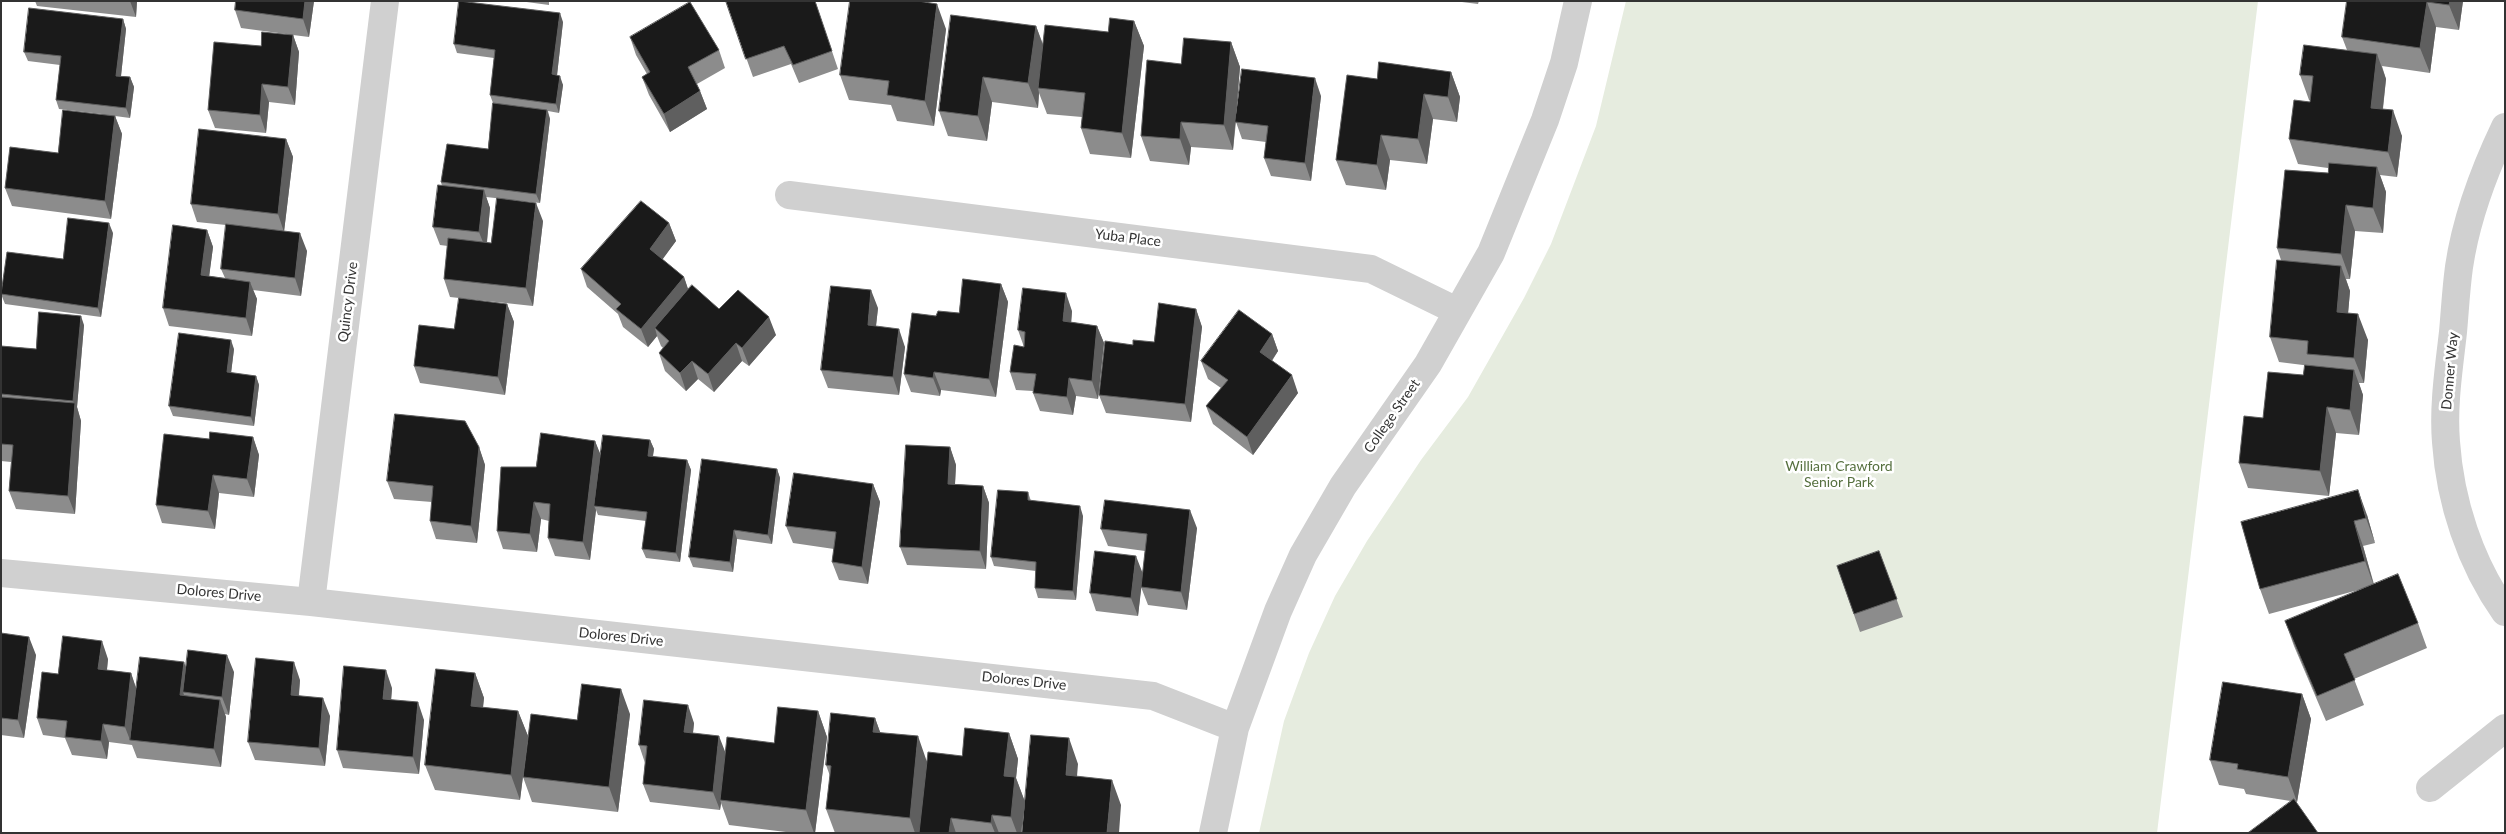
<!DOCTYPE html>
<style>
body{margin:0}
#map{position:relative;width:2506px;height:834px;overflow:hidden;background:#fff;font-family:Lato,sans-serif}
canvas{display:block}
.frame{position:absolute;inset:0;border:2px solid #333;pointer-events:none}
</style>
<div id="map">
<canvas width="2506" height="834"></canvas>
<div class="frame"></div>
</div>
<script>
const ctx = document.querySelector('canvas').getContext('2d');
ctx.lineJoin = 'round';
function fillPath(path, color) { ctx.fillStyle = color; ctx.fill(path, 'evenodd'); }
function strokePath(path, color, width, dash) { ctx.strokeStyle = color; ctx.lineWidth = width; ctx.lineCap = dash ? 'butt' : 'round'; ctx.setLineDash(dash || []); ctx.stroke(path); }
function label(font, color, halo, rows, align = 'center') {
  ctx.font = font + ' Lato,sans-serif'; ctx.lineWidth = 5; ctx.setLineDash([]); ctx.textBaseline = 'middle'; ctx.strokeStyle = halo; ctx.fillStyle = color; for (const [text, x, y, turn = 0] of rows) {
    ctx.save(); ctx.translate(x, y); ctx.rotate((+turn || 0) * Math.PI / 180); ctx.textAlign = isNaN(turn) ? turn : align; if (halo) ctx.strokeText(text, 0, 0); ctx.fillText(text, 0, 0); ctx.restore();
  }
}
fillPath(new Path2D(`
 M1626,1H2258L2157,833H1259L1284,721L1309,653L1335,596L1367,541L1421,460L1468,397L1524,298L1551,244L1596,126Z`), '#e6ecdf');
strokePath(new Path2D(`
 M2505,127C2484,171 2466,219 2459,267C2456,289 2455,310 2453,332C2449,368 2443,405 2446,442C2450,501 2470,563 2505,612
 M789,195L1371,269L1457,311
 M1,573L311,602L1153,696L1235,728
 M311,602L385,1
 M2430,788L2505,728
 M1213,833L1235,728L1278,611L1303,555L1343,486L1428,364L1491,253L1545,120L1564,63L1578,1`), '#d0d0d0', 28);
fillPath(new Path2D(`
 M35,1H137L136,17L37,6Z
 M236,1H314L309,37L293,35L299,52L295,105L269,102L266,133L215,128L208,110L261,46L286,34L241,28L235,10Z
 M519,1H549V5Z
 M726,1H815L838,69L799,83L791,64L753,77Z
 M1454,1H1479L1478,4Z
 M2347,1H2463L2459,30L2436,27L2430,73L2382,66L2386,79L2383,109L2402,136L2397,177L2380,175L2386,192L2383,233L2355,231L2350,279H2346L2350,291L2348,313L2368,340L2364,383H2359L2363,395L2359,435L2336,433L2329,496L2248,488L2239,463L2263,418L2303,375L2311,366L2279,362L2270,337L2281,260L2277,248L2328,173V168L2298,164L2289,139L2310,102V100H2309L2300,75L2347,50L2342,37Z
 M123,19L126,29L121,76L130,77L134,87L130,118L115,116L122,134L111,219L12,206L5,188L58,153L102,114L59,109L56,100L60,65L28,61L24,52Z
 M1134,21L1144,46L1131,158L1090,154L1081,128L1082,117L1047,114L1039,93L1038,108L992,102L987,141L948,136L939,111L1036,26L1043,44L1108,32Z
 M563,22L557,75L563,85L559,113L548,111L550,119L540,203L486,197L490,208L487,243H491L543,221L533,306L450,297L444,279L448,246L440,245L433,227L442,186L441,182L488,149L493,103L490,95L494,58L457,53L454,44Z
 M946,29L934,126L897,121L891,105L849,100L840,75Z
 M630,37L719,50L725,68L697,84L700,91L707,109L670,132L649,95L642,77L647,74L636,55Z
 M1231,42L1240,67L1236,114L1321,96L1311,181L1271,176L1264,158L1266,142L1242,139L1236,122L1233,150L1191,147L1189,165L1150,161L1141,136L1181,64Z
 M1451,72L1460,97L1457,122L1433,119L1427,164L1390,160L1386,190L1346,185L1336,160L1377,79Z
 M286,139L293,157L284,231L307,251L301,296L253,290L257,299L252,336L169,326L163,308L207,230L213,247L209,276L225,278L221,269L226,225L197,222L191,204Z
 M669,223L676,241L662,259L684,277L688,289L719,309L776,335L749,366L742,361L714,392L698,379L686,391L665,371L659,353L663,348L661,346L657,336L648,347L623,327L618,314L587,287L581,269Z
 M113,233L101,317L5,304L1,294Z
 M1001,284L1008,302L996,397L941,390L940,396L911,392L904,374L936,316L959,313Z
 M507,304L514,322L505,395L420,383L414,366L454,329Z
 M878,308L876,326L905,347L899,395L828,388L821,370Z
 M1196,309L1202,327L1191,422L1106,413L1099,395L1133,345L1154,342Z
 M1072,311L1071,322L1097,326L1104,343L1098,399L1076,396L1073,415L1040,411L1033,393V391L1016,390L1010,372L1024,347L1018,330Z
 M84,325L77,407L81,421L75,514L16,509L9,491L11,462L1,461V346L36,349Z
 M1272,334L1278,351L1272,361L1298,393L1253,455L1213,424L1206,406L1221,388L1208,379L1201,361Z
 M234,349L231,373L256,376L259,385L254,426L173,416L169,406Z
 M253,437L259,455L254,497L219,493L215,529L162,523L156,505L209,439Z
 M650,440L654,449L653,457L687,460L691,470L680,562L646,558L642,549L646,521L598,515L596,510L590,560L555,556L548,538L549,521L541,519L537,552L503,549L497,531L536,467L595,441L600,455Z
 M479,447L485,465L477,543L436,539L430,521L432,502L394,499L387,481Z
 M950,447L956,465L955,484L983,486L989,503L986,569L907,565L900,547Z
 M777,469L780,478L772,544L737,539L733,572L693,567L689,557Z
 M873,484L880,502L868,584L839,580L832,562L834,549L793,543L786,526Z
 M1028,492L1031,501L1083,516L1076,600L1038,598L1035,588L1036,571L994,566L991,557Z
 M2367,515L2375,543L2363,546L2374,584L2418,623L2427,648L2354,679L2364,705L2326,721L2294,646L2285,621L2362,589L2269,614L2260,589L2241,522Z
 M1197,528L1187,610L1148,605L1141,587L1138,616L1096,611L1090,593L1143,573L1145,551L1108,546L1101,529Z
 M1879,551L1903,617L1860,632L1837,566Z
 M1,633L36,655L24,738L1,735Z
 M108,659L107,670L131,673L136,688L186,668L234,672L229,715L225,714L226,717L221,767L137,758L132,745L109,742L107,759L72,755L65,738L43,735L37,718L58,674Z
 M475,673L484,698L483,708L518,711L528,736L520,800L435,790L425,765Z
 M300,680L299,696L330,716L325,766L255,760L248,742Z
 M392,688L391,699L424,720L419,774L343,768L337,750Z
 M2302,694L2311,719L2297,802L2246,794L2244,789L2219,785L2210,760Z
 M818,711L827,737L815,833H794L729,825L721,803L720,810L650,802L643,784L645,763L639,745L694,723L693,733L725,753L774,743Z
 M630,714L618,812L532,802L523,777L577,720Z
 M875,718L880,732L927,761L962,756L1009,733L1018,759L1016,778L1025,802L1021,833H835L826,809L830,776L826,765Z`), '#8c8c8c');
fillPath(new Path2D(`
 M130,1H137L136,17Z
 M305,1H314L309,37L303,19Z
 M2450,1H2463L2459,30L2449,5Z
 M2427,2L2436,27L2430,73L2420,48Z
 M937,4L946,29L934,126L925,101Z
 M560,13L563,22L556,84L552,74Z
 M123,19L126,29L120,85L116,76Z
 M1134,21L1144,46L1131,158L1122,133Z
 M1036,26L1045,51L1038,88L1039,93L1038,108L1028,83Z
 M293,35L299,52L295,105L288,87Z
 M1231,42L1240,67L1233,150L1224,125Z
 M2377,54L2386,79L2380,133L2371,108Z
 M1451,72L1460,97L1457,122L1448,97Z
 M560,76L563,85L559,113L556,104Z
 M130,77L134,87L130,118L126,108Z
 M983,77L992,102L987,141L978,116Z
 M1315,78L1321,96L1311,181L1305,163Z
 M262,84L269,102L266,133L260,115Z
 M700,91L707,109L670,132L664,114Z
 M1424,94L1433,119L1427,164L1418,139Z
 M547,110L550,119L540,203L536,194Z
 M2393,110L2402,136L2397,177L2388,152Z
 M115,116L122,134L111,219L105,201Z
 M1181,122L1191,147L1189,165L1180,139Z
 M1381,135L1390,160L1386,190L1377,165Z
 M286,139L293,157L284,232L278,214Z
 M2377,167L2386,192L2383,233L2373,208Z
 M484,190L490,208L486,250L479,232Z
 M536,203L543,221L533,306L526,288Z
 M2346,205L2355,231L2350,279L2341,254Z
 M109,223L113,233L101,317L98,308Z
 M669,223L676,241L657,267L650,249Z
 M207,230L213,247L207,293L201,275Z
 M300,233L307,251L301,296L295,278Z
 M2341,266L2350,291L2346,337L2337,312Z
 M684,277L690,295L655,328L657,336L648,347L641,329Z
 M250,282L257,299L252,336L246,318Z
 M1001,284L1008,302L996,397L989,379Z
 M871,290L878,308L874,343L868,325Z
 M1066,293L1072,311L1070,339L1063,321Z
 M507,304L514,322L505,395L498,377Z
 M1196,309L1202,327L1191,422L1185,404Z
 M2358,314L2368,340L2364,383L2354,358Z
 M81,316L84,325L77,407L81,421L75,514L68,496L75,406L73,401Z
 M769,317L776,335L749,366L742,348Z
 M1097,326L1104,343L1098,399L1092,381Z
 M899,329L905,347L899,395L893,377Z
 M1272,334L1278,351L1266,369L1260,352Z
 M231,340L234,349L230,381L227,372Z
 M736,343L742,361L714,392L708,374Z
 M692,361L698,379L686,391L680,373Z
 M2354,370L2363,395L2359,435L2350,410Z
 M934,372L941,390L940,396L933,378Z
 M1292,375L1298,393L1253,455L1247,437Z
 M256,376L259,385L254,426L251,417Z
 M1069,378L1076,396L1073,415L1067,397Z
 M2327,407L2336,433L2329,496L2320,471Z
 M253,437L259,455L254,497L247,479Z
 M650,440L654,449L651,465L648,456Z
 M595,441L602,458L594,506L596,510L590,560L583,542Z
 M479,447L485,465L477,543L471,526Z
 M950,447L956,465L954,502L948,484Z
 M687,460L691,470L680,562L676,553Z
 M777,469L780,478L772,544L768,535Z
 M213,475L219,493L215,529L208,511Z
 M873,484L880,502L868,584L862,567Z
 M983,486L989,503L986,569L980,551Z
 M2358,490L2367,515L2375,543L2366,518Z
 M534,502L541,519L537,552L530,534Z
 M1080,506L1083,516L1076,600L1073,591Z
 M1190,510L1197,528L1187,610L1181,592Z
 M2354,521L2363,546L2374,586L2365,561Z
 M734,530L737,539L733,572L730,562Z
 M1136,556L1143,574L1138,616L1131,598Z
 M29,637L36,655L24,738L18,720Z
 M102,641L108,659L105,687L98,669Z
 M227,655L234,672L229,715L222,697Z
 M184,662L190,680L183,692L187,704L180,695Z
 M294,662L300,680L297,713L291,695Z
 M386,670L392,688L390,716L383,699Z
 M131,673L137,691L130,740L125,727Z
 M475,673L484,698L480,731L471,706Z
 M621,689L630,714L618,812L609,787Z
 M2302,694L2311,719L2297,802L2288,777Z
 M323,698L330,716L325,766L319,748Z
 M220,700L226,717L221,767L214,749Z
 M418,702L424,720L419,774L413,757Z
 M688,705L694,723L691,750L684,732Z
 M518,711L528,736L520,800L511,775Z
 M818,711L827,737L815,833H814L806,810Z
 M875,718L884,743L873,732Z
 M103,724L109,742L107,759L101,741Z
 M1009,733L1018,759L1016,778L1025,802L1021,833H1017L1011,817L1004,776Z
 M719,736L726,754L720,800L721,803L720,810L713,792Z
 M918,736L927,762L920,833H915L910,818Z
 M1069,738L1078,764L1075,801L1066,775Z
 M1112,780L1121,805L1119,833H1107Z
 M992,815L999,833H995L991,823Z
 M951,818L956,833H949Z`), '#5f5f5f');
const building = new Path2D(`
 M236,1H305L303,19L235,10Z
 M459,1L560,13L552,74L560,76L556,104L490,95L495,50L454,44Z
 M726,1H815L832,51L793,65L784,46L746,59Z
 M850,1H918L937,4L925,101L887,95L889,81L840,75Z
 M2347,1H2450L2449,5L2427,2L2420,48L2342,37Z
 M690,2L719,50L688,67L700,91L664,114L642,77L650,72L630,37Z
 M29,8L123,19L116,76L130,77L126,108L56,100L61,56L24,52Z
 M951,15L1036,26L1028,83L983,77L978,116L939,111Z
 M1110,18L1134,21L1122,133L1081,128L1085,93L1038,88L1045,25L1108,32Z
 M262,32L293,35L288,87L262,84L260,115L208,110L214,42L261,46Z
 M1184,38L1231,42L1224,125L1181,122L1180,139L1141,136L1147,60L1181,64Z
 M2304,45L2377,54L2371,108L2393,110L2388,152L2289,139L2294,100L2310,102L2313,76L2300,75Z
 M1379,62L1451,72L1448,97L1424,94L1418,139L1381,135L1377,165L1336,160L1347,75L1377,79Z
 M1242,69L1315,78L1305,163L1264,158L1268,126L1235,122Z
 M493,103L547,110L536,194L441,182L447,144L488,149Z
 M63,110L115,116L105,201L5,188L10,147L58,153Z
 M199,129L286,139L278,214L191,204Z
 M2329,163L2377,167L2373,208L2346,205L2341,254L2277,248L2285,170L2328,173Z
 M438,185L484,190L479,232L433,227Z
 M497,198L536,203L526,288L444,279L448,238L491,243Z
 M641,201L669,223L650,249L684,277L641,329L616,309L621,304L581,269Z
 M68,218L109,223L98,308L1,294L7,252L63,259Z
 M226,224L300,233L295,278L221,269Z
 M173,225L207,230L201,275L250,282L246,318L163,308Z
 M2277,260L2341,266L2337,312L2358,314L2354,358L2307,354L2308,341L2270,337Z
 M963,279L1001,284L989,379L934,372L933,378L904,374L912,313L936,316L938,311L959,313Z
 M692,285L719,309L738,290L769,317L742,348L736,343L708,374L692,361L680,373L659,353L669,341L655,328Z
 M831,286L871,290L868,325L899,329L893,377L821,370Z
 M1023,288L1066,293L1063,321L1097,326L1092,381L1069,378L1067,397L1033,393L1036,374L1010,372L1014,345L1024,347L1025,332L1018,330Z
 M459,298L507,304L498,377L414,366L419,325L454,329Z
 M1159,303L1196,309L1185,404L1099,395L1105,341L1133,345V340L1154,342Z
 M1239,310L1272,334L1260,352L1292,375L1247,437L1206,406L1228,380L1201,361Z
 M39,312L81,316L73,401L1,394V346L36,349Z
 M179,333L231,340L227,372L256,376L251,417L169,406Z
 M2305,365L2354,370L2350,410L2327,407L2320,471L2239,463L2244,416L2263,418L2268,372L2303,375Z
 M1,397L75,403L68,496L9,491L13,445L1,444Z
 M395,414L465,421L479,447L471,526L430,521L433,486L387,481Z
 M210,432L253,437L247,479L213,475L208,511L156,505L164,434L209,439Z
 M541,433L595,441L583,542L548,538L550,504L534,502L530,534L497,531L501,467H536Z
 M603,435L650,440L648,456L687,460L676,553L642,549L647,512L594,506Z
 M906,445L950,447L948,484L983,486L980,551L900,547Z
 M702,459L777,469L768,535L734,530L730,562L689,557Z
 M794,473L873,484L862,567L832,562L836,532L786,526Z
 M998,490L1028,492V500L1080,506L1073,591L1035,588L1036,562L991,557Z
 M2358,490L2366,518L2354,521L2365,561L2260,589L2241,522Z
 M1105,500L1190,510L1181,592L1141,587L1147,534L1101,529Z
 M1095,551L1136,556L1131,598L1090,593Z
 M1879,551L1897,599L1854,614L1837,566Z
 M2398,574L2418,623L2344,654L2355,680L2317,696L2285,621Z
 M1,633L29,637L18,720L1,718Z
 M63,636L102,641L98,669L131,673L125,727L103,724L101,741L65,737L67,721L37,718L42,672L58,674Z
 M188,650L227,655L222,697L183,692Z
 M140,657L184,662L180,695L220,700L214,749L130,740Z
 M256,658L294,662L291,695L323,698L319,748L248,742Z
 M344,666L386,670L383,699L418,702L413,757L337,750Z
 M436,669L475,673L471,706L518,711L511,775L425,765Z
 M2223,682L2302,694L2288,777L2237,769L2238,764L2210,760Z
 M582,684L621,689L609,787L523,777L531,714L577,720Z
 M644,700L688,705L684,732L719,736L713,792L643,784L647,746L639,745Z
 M778,707L818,711L806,810L720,800L727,737L774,743Z
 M831,713L875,718L873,732L918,736L910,818L826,809L831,766L826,765Z
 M965,728L1009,733L1004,776L1015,777L1011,817L992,815L991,823L951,818L949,833H919L928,752L962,756Z
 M1031,735L1069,738L1066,775L1112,780L1107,833H1022Z
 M2294,799L2318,833H2248Z`);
fillPath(building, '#1a1a1a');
strokePath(building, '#5f5f5f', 1);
label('14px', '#333', '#fff', [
 ["Yuba Place",1128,238,7],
 ["Quincy Drive",348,302,-83],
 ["Donner Way",2450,371,-85],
 ["College Street",1392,416,-55],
 ["Dolores Drive",219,593,5],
 ["Dolores Drive",621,637,6],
 ["Dolores Drive",1024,681,6]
]);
label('14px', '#56703f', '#fff', [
 ["William Crawford",1839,466],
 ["Senior Park",1839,482]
]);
</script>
